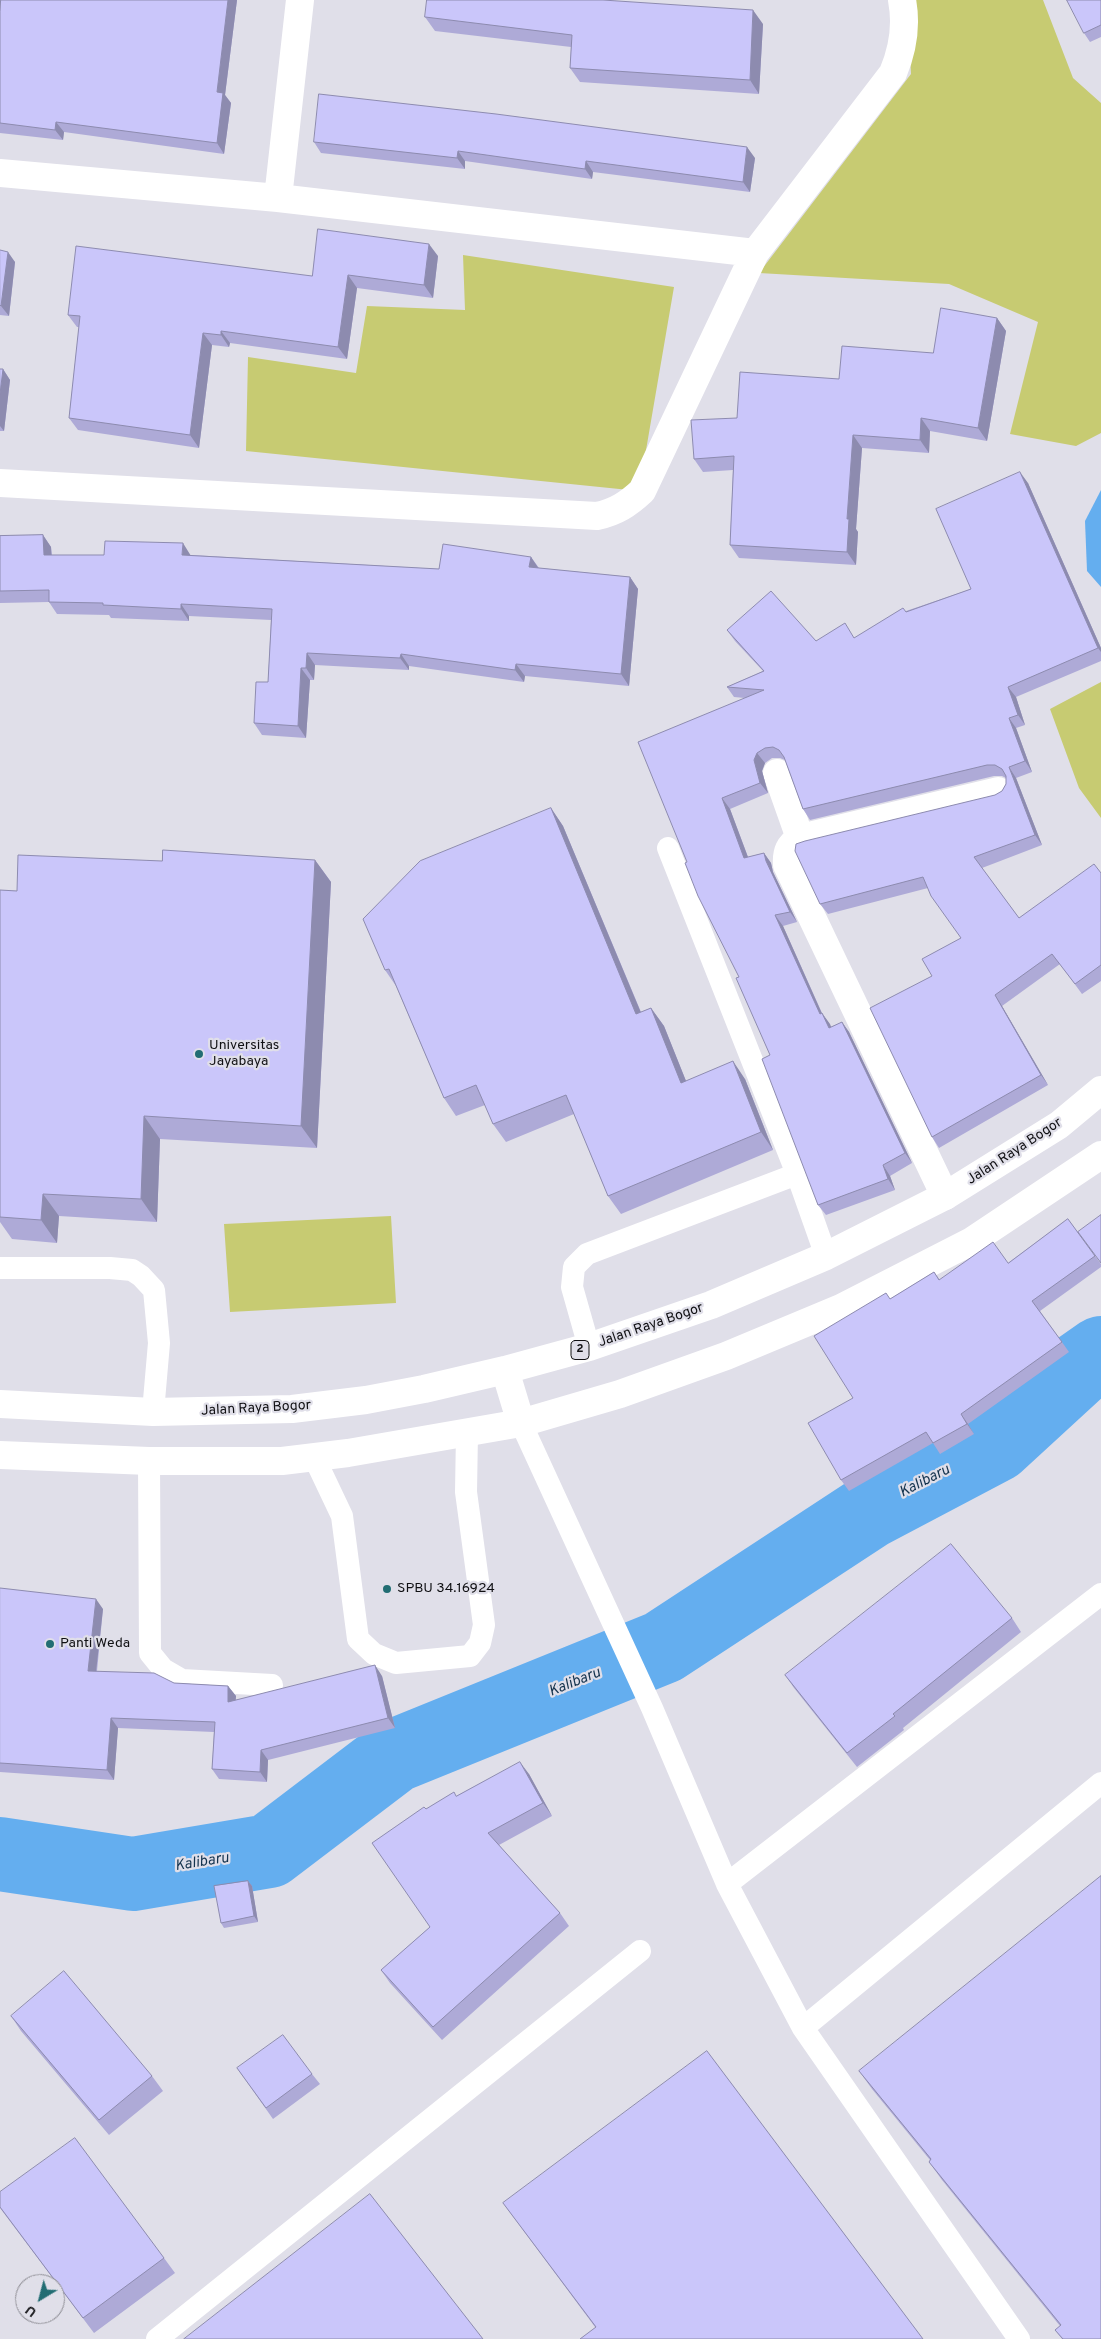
<!DOCTYPE html>
<style>
body{margin:0}
#map{position:relative;width:1101px;height:2339px;overflow:hidden;background:#e0dfe9;font-family:Overpass,sans-serif}
canvas{display:block}
.north{position:absolute;left:15px;top:2274px;width:50px;height:50px;box-sizing:border-box;background:#e0dfe9;border:1px solid #8d8c93;border-radius:50%;rotate:217deg;font-size:14px;font-weight:700;line-height:20px;text-align:center;color:#101013}
.north::after{content:'';display:block;margin:auto;width:18px;height:22px;background:#226d73;clip-path:polygon(50% 0,100% 100%,50% 72%,0 100%)}
</style>
<div id="map">
<canvas width="1101" height="2339"></canvas>
<div class="north">U</div>
</div>
<script>
const ctx = document.querySelector('canvas').getContext('2d');
ctx.lineJoin = 'round';
function fillPath(path, color) { ctx.fillStyle = color; ctx.fill(path, 'evenodd'); }
function strokePath(path, color, width, dash) { ctx.strokeStyle = color; ctx.lineWidth = width; ctx.lineCap = dash ? 'butt' : 'round'; ctx.setLineDash(dash || []); ctx.stroke(path); }
function label(font, color, halo, rows, align = 'center') {
  ctx.font = font + ' Overpass,sans-serif'; ctx.lineWidth = 4.5; ctx.setLineDash([]); ctx.textBaseline = 'middle'; ctx.strokeStyle = halo; ctx.fillStyle = color; for (const [text, x, y, turn = 0] of rows) {
    ctx.save(); ctx.translate(x, y); ctx.rotate((+turn || 0) * Math.PI / 180); ctx.textAlign = isNaN(turn) ? turn : align; if (halo) ctx.strokeText(text, 0, 0); ctx.fillText(text, 0, 0); ctx.restore();
  }
}
fillPath(new Path2D(`
 M896,0H1043L1073,78L1101,103V433L1076,446L1010,434L1038,322L949,284L759,273L911,74L908,14Z
 M463,255L674,287L639,491L246,451L248,357L356,373L367,306L465,310Z
 M1101,682V818L1079,788L1050,709Z
 M391,1216L396,1303L230,1312L224,1224Z`), '#c7cb72');
fillPath(new Path2D(`
 M1101,490V587L1087,571L1085,521Z`), '#64aeef');
strokePath(new Path2D(`
 M0,1854L133,1874L269,1851L394,1756L663,1647L869,1512L996,1445L1081,1367L1101,1353`), '#64aeef', 74);
strokePath(new Path2D(`
 M668,848L797,1174L826,1256
 M0,1268H110L132,1270L141,1276L154,1290L159,1343L153,1412
 M589,1347L572,1287L574,1267L587,1254L797,1174
 M521,1423L652,1708L727,1884L803,2028L1019,2339
 M314,1457L342,1516L358,1639L374,1654L396,1663L470,1656L480,1643L484,1625L466,1492L467,1433
 M149,1461L150,1653L163,1669L182,1680L272,1685
 M727,1884L1101,1594
 M803,2028L1101,1783
 M157,2339L640,1951`), '#fff', 22);
strokePath(new Path2D(`
 M0,173L278,198L755,253
 M278,198L300,0
 M0,483L597,516C616,512 628,504 642,491L755,253L893,73C903,49 907,26 902,0
 M777,773L800,838
 M945,1196L787,865C786,852 789,845 800,838L998,791`), '#fff', 28);
strokePath(new Path2D(`
 M505,1370L521,1423
 M0,1404L153,1412L292,1409L366,1400L424,1389L505,1370L589,1347L711,1305L826,1256L945,1196L1059,1125L1101,1090
 M0,1455L149,1461H282L348,1453L521,1423L620,1394L726,1356L841,1308L972,1241L1101,1155`), '#fff', 28);
fillPath(new Path2D(`
 M1,0H237L225,95L231,103L224,154L64,132L63,140L0,133V12Z
 M1101,0V37L1090,42L1084,33Z
 M425,17L763,24L759,94L580,82L570,68L571,47L435,31Z
 M314,142L755,158L750,192L593,172L592,179L465,161V169L321,153Z
 M0,250L15,262L9,316L0,315Z
 M438,256L433,298L357,288L347,359L230,343L229,347L212,345L199,448L78,430L69,418L79,327H77L68,315Z
 M997,318L1006,331L987,441L930,431L929,453L862,448L856,529L858,532L856,565L739,558L730,545L733,470L703,472L694,459L737,418L839,379L933,353Z
 M0,369H3L10,380L4,431H0Z
 M1028,483L1101,648V661L1016,697L1025,725L1016,728L1032,772L1016,778L1042,845L982,868L1019,918L1101,873V981L1082,994L1060,964L1002,1006L1048,1085L939,1148L932,1137V976L961,938L928,888L828,914L820,904L1002,791L1006,784V778L1002,776H994L810,820L803,809L785,760L780,758H772L765,763L762,771L768,793L730,809L748,857L764,853L771,863L773,872L797,922L783,926L822,1013L831,1027L842,1022L849,1032L912,1163L890,1176L895,1190L826,1215L818,1205L770,1055L739,977L687,862L745,698L734,697L727,687L763,671L735,641L727,630L816,641L855,638L906,611L971,589Z
 M43,535L51,547L52,555H191L439,569L531,557L539,568L630,577L638,589L629,686L525,676L524,682L409,666V670L315,665L314,680H310L306,738L262,735L254,723L268,682L271,620L189,616V621L111,618L109,615L57,614L49,602L0,603V536Z
 M551,808L563,826L641,1012L651,1008L664,1026L686,1081L745,1079L773,1150L621,1214L608,1196L574,1114L506,1142L493,1124L485,1105L456,1116L444,1098L396,986L385,970Z
 M315,860L331,882L317,1148L160,1139L157,1222L59,1216L57,1243L12,1239L0,1222V890L17,891L162,861Z
 M1068,1219L1101,1264V1267L1040,1311L1069,1352L968,1424L974,1434L940,1454L933,1443L849,1491L841,1480L890,1299L934,1272L940,1280L1008,1263Z
 M0,1588L103,1609L97,1671L174,1683L228,1686L236,1696L235,1700L382,1676L395,1728L268,1760L267,1782L219,1779L212,1769L214,1732L118,1728L114,1780L0,1772Z
 M1012,1618L1021,1632L903,1728L904,1730L857,1767L794,1688L785,1675Z
 M529,1774L552,1816L499,1845L560,1913L569,1926L442,2040L390,1983L381,1970L430,1927L426,1809L457,1796Z
 M248,1881L252,1886L258,1922L224,1928L221,1923Z
 M11,2016L152,2076L163,2091L109,2135L21,2031Z
 M237,2068L312,2074L320,2084L273,2119Z
 M859,2071L1101,2339H1062L1055,2330L1060,2326L942,2180L929,2162L930,2160L872,2089Z
 M503,2203L923,2339L595,2327Z
 M0,2208L164,2258L175,2273L94,2333Z`), '#aeaad7');
fillPath(new Path2D(`
 M228,0H237L225,95L231,103L224,154L217,143V92Z
 M753,10L763,24L759,94L750,80Z
 M56,122L64,132L63,140L55,130Z
 M747,147L755,158L750,192L743,182Z
 M458,151L465,161V169L457,158Z
 M586,161L593,172L592,179L585,169Z
 M429,244L438,256L433,298L424,285Z
 M8,252L15,262L9,316L1,306Z
 M348,275L357,288L347,359L338,347Z
 M997,318L1006,331L987,441L978,428Z
 M221,331L230,343L229,347L221,335Z
 M203,333L212,345L199,448L190,435Z
 M3,369L10,380L4,431L0,426V394Z
 M921,418L930,431L929,453L920,440Z
 M853,435L862,448L856,529L858,532L856,565L847,552V519Z
 M1020,472L1028,483L1101,648V652L1098,648Z
 M43,535L51,547L52,567L44,555Z
 M183,543L191,556L182,555Z
 M531,557L539,569L529,567Z
 M630,577L638,589L629,686L621,674Z
 M181,604L189,616V621L181,609Z
 M307,653L315,665L314,680L306,668Z
 M401,654L409,666V670L400,658Z
 M516,664L525,676L524,682L515,670Z
 M301,668L310,680L306,738L298,726Z
 M1008,687L1016,697L1025,725L1018,715Z
 M1009,718L1016,728L1032,772L1025,761Z
 M757,753L765,763L762,771L768,793L760,783L754,760Z
 M1009,767L1016,778L1042,845L1035,835Z
 M722,798L730,809L752,868L744,858Z
 M551,808L563,826L649,1032L636,1014Z
 M764,853L771,863L773,872L797,922L790,912L766,861Z
 M315,860L331,882L317,1148L301,1126Z
 M775,915L783,926L827,1025L820,1014Z
 M995,995L1002,1006L1048,1085L1041,1075Z
 M651,1008L664,1026L694,1101L681,1083Z
 M822,1013L830,1024L836,1039L829,1028Z
 M842,1022L849,1032L912,1163L905,1153Z
 M733,1061L745,1079L773,1150L761,1132Z
 M144,1116L160,1139L157,1222L141,1199Z
 M883,1165L890,1176L895,1190L888,1179Z
 M43,1194L59,1216L57,1243L41,1220Z
 M961,1414L968,1424L974,1434L967,1424Z
 M96,1599L103,1609L95,1681L88,1671Z
 M375,1665L382,1676L395,1728L388,1718Z
 M228,1686L236,1696L235,1712L228,1702Z
 M111,1718L118,1728L114,1780L107,1770Z
 M261,1750L268,1760L267,1782L260,1772Z
 M520,1762L529,1774L552,1816L543,1803Z
 M248,1881L252,1886L258,1922L254,1916Z`), '#8d8baf');
const building = new Path2D(`
 M1,0H228L217,92L223,93L217,143L56,122L55,130L0,123V12Z
 M427,0H603L753,10L750,80L570,68L572,35L425,17Z
 M1067,0H1101V25L1084,33Z
 M319,94L496,114L747,147L743,182L586,161L585,169L458,151L457,158L314,142Z
 M318,229L429,244L424,285L348,275L338,347L221,331V335L203,333L190,435L69,418L80,316L68,315L76,246L312,276Z
 M0,250L8,252L1,306L0,305Z
 M941,308L997,318L978,428L921,418L920,440L853,435L847,519H849L847,552L730,545L734,456L694,459L691,420L737,418L740,372L839,379L842,346L933,353Z
 M0,369H3L0,394Z
 M1020,472L1098,648L1008,687L1018,715L1009,718L1025,761L1009,767L1035,835L974,857L1019,918L1094,864L1101,873V965L1075,984L1052,954L995,995L1041,1075L932,1137L870,1008L932,976L922,959L961,938L931,896L923,877L820,904L795,851L796,844L805,841L995,795L1002,791L1006,784V776L1002,769L995,765H987L803,809L784,757L779,750L773,747L765,748L757,753L754,760L760,783L722,798L744,858L764,853L766,861L790,912L775,915L820,1014L822,1013L829,1028L842,1022L905,1153L883,1165L888,1179L818,1205L762,1059L770,1055L736,978L739,977L698,896L685,863L687,862L638,742L764,690L727,687L764,671L727,630L771,591L816,641L845,623L854,638L903,608L906,612L971,589L936,509Z
 M43,535L44,555H104L105,541L183,543L182,555L439,569L443,544L531,557L529,567L630,577L621,674L516,664L515,670L401,654L400,658L307,653L306,668H301L298,726L254,723L256,682H268L272,609L181,604V609L103,605V603L49,602V590L0,591V536Z
 M551,808L636,1014L651,1008L681,1083L733,1061L761,1132L608,1196L566,1095L493,1124L476,1085L444,1098L389,969L385,970L363,919L420,861Z
 M163,850L315,860L301,1126L144,1116L141,1199L43,1194L41,1220L0,1217V890L17,891L18,855L162,861Z
 M1101,1215V1263L1078,1232Z
 M1068,1219L1095,1256L1032,1301L1062,1342L961,1414L967,1424L933,1443L926,1432L841,1480L808,1423L853,1398L814,1336L886,1293L890,1299L934,1272L939,1280L993,1242L1008,1263Z
 M951,1544L1012,1618L893,1714L895,1716L847,1753L785,1675Z
 M0,1588L96,1599L88,1671L154,1673L174,1683L228,1686V1702L375,1665L388,1718L261,1750L260,1772L212,1769L215,1722L111,1718L107,1770L0,1763Z
 M520,1762L543,1803L488,1833L560,1913L433,2027L381,1970L430,1927L372,1843L424,1807L426,1809L454,1792L456,1796Z
 M1101,1876V2339H1063L1055,2330L1061,2325L929,2162L931,2159L859,2071Z
 M248,1881L254,1916L221,1923L214,1886Z
 M64,1971L152,2076L99,2120L11,2016Z
 M283,2035L312,2074L266,2108L237,2068Z
 M707,2051L923,2339H580L596,2327L503,2203Z
 M75,2138L164,2258L83,2318L0,2207V2192Z
 M370,2194L483,2339H184Z`);
fillPath(building, '#cac6fa');
strokePath(building, '#8d8baf', 1);
for (const [x, y, r, color] of [
 [199,1054,5,"#226d73"],
 [387,1589,5,"#226d73"],
 [50,1644,5,"#226d73"]
]) { const dot = new Path2D(); dot.arc(x, y, r, 0, 2 * Math.PI); ctx.fillStyle = color; ctx.fill(dot); strokePath(dot, '#e0dfe9', 2); }
for (const [x, y, w] of [
 [580,1350,18]
]) { const box = new Path2D(); box.roundRect(x - w / 2, y - 9.5, w, 19, 4); ctx.fillStyle = '#e0dfe9'; ctx.fill(box); strokePath(box, '#101013', 1); }
label('bold 12px', '#101013', null, [
 ["2",580,1350]
]);
label('14px', '#101013', '#e0dfe9', [
 ["Universitas",209,1046],
 ["Jayabaya",209,1062],
 ["SPBU 34.16924",397,1589],
 ["Panti Weda",60,1644]
], 'left');
label('14px', '#101013', '#e0dfe9', [
 ["Jalan Raya Bogor",1015,1152,-33],
 ["Jalan Raya Bogor",651,1326,-19],
 ["Jalan Raya Bogor",256,1409,-3]
]);
label('italic 15px', '#14334e', '#e0dfe9', [
 ["Kalibaru",925,1482,-27],
 ["Kalibaru",575,1683,-22],
 ["Kalibaru",202,1863,-9]
]);
</script>
